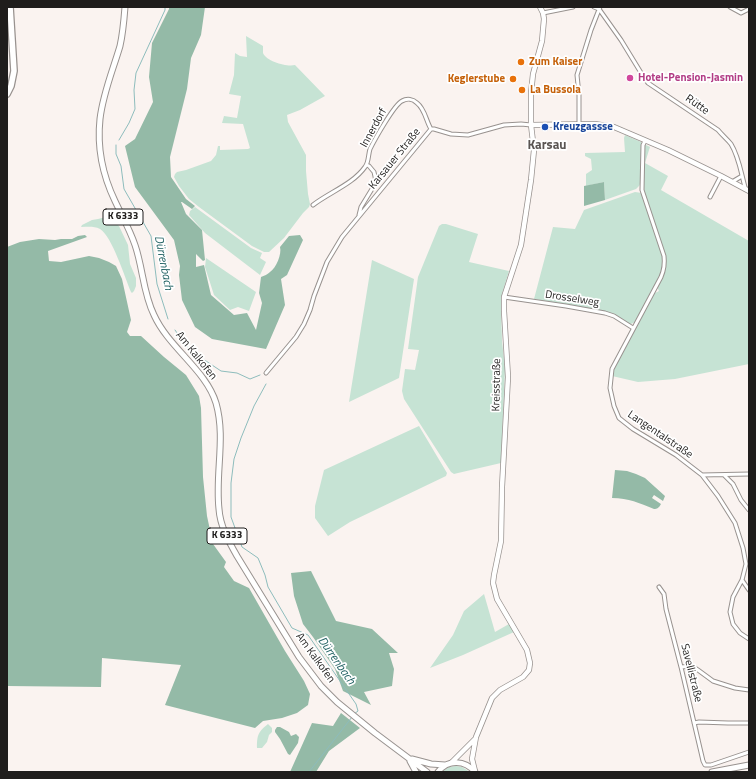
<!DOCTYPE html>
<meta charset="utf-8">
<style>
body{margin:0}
#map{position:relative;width:756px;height:779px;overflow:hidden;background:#faf3f0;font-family:"Titillium Web",sans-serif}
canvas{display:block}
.frame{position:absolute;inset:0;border:8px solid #1f1d1c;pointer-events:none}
</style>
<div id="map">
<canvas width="756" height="779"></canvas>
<div class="frame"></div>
</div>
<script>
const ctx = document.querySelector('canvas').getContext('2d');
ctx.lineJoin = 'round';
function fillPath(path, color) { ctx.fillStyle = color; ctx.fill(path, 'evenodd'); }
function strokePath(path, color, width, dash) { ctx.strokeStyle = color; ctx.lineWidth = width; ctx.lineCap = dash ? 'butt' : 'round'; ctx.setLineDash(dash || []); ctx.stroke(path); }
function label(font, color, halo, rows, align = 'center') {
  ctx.font = font + ' "Titillium Web",sans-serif'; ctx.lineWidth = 3.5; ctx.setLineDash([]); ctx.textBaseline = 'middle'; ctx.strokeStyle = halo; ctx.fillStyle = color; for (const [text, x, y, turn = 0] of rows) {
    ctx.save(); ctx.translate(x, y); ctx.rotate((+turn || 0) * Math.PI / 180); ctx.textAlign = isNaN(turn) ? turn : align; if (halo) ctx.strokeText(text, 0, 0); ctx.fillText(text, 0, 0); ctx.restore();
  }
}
fillPath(new Path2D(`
 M246,36L263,46C263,48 263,51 263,53C267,62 287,67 295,65L325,96L300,110L287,115L288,122L306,155V171L308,194L310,204L309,207L303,213L284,238L269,252H264L252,246L199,207L189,199L179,186L174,177L175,174L177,172L186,170L211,161L216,155L218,146H220V150L248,149L250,148L243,124L222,123L224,116L237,118L241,96L229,94L234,75L235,53L240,56L247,57Z
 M625,135L641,142L642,144L641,183L639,186L636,189L605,200L604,182L586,186V174L592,170L591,159L585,156V153L625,152L624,138Z
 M644,145H646L650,147L649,150L645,163L668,176L661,190L749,241V364L675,379L638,382L612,376L614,369L653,294L659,291L657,287L664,273L666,266L665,255L644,192L643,183Z
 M635,192L642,193L662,253C664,260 663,266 661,273L635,322L629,325L614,314L594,309L534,299L553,227L575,229L584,210Z
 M195,207L251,248L262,253L260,258L266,262L260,275L205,233L189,215L190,211Z
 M106,217L119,226L128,245L130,264L136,278V286L134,291L132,293L131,292C125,278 112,236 100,229C94,226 88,227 81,227L82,225L92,220L98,219Z
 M442,224H446L478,234L469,262L509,271L502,294L501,309L502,341L505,369L501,463L458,473L454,474L451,472L404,399L402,391L405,369L415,370L419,350L408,349L418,277L439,226Z
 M206,258L256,292L249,311L238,307L230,310L214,295L205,267Z
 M372,260L414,279L399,378L349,402Z
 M419,426L447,473L446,476L350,522L328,536L315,518V506L324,470Z
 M484,594L495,632L509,624L514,632L463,655L430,668L453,635L464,611Z
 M268,724L272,728V732L269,735L267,742L262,748H257C257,735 258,732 268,724Z
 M456,766L462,767L470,772H442L449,767Z`), '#c6e3d4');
fillPath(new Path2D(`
 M169,7H205L201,35L191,58L187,89L170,157L171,177L186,199L195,206L192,209L182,202H181L186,214L202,230L205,260L203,261L196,254V267L204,265L211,295L234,315L247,313L256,330L262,303L259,293L261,277C264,276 268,274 270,272C276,268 282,254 280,247L289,236L300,235L303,240L287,275L281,279L285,305L266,349L212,339L195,327L182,300L179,275L180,266L174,240L135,187L125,146L135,139L153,102L149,77L152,43L169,9Z
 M604,182L605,200L584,206V186Z
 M85,235L87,237L48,251L49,261L61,262L89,256L99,258L109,262L116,266L122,279L131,320L127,332L130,336H141L164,357L186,375L199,396L201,408L203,477L207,516L213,544L226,562L224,567L234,581L249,588L285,651L304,681L310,694L308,705L297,713L282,718L263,721L255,728L165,705L181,665L102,658L101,687L7,686V247L20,242L39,239L55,240L61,239H72L78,236Z
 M615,470L627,471L636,474L645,478L665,496L663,501L654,495L652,498L661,504C659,508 657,509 654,509C639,503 629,498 612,498Z
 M311,571L336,621L372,629L398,653H389L394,669L392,686L364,692L371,705L343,691L335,669L313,637L303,624L294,596L291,573Z
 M341,713L360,728L329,751L316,772H290L312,723L333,726Z
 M277,727H280L289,732L291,736L296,734L299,737L298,743L290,755L288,754L280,739L275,732V730Z`), '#94baa7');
strokePath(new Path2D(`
 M119,140L129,123L135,109L134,90L136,73L165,10V7
 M116,145V154L121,166L124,189L151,236L157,284L168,319
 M175,330L182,340L191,351L221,371L237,373L250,379L260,375
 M266,384L254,406L241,438L234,459L231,483V517L242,547L258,558L265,575L268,587L292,628L308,635L356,704L358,711L354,714
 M309,772L352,717`), '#8dbcbc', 1);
const street = new Path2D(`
 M594,7L599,9L621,40L643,76L648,83L718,130C722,135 727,139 731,144C739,157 741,173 745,187V189
 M730,7L741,13L749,9
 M543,13L573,7
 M579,124V95L577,75L591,30L600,7
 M645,141L643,145L642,190L664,256C665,264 664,270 661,277L612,369L610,388L614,406L619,418L633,429L676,455L702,475L718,496L735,523L743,548L746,564L742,580L733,597L730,612L733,624L740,633L749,639
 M732,182L742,176
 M710,197L721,176
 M313,205C330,192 353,184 365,167C369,162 368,155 370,149C375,139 394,105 402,101C407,98 413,99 417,103C425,109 426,121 431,129
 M359,215L361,207L372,189L376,181L374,172L369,166L367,165
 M504,297L566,306L605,313L614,316L633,328
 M266,373L296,337L304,324L310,310L314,296L327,262L342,237L431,129H434L451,134L468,135L504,125L521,124L531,125
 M702,475L749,474
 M724,475L733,484L741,500L749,510
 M742,580L749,590
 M659,587L664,594L666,609L681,667L703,761L705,765H711L749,752
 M681,667L692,666L698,670L713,681L735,688L749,690
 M694,723L699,722L728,723H749`);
const secondary = new Path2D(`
 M531,125L595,124L614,127L668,150L721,176L749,191
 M451,763L475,739
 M475,771L472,759L476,737L492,698L500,690L523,677L529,670L530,663L527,650L497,599L493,583L494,575L501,541L502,487L508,377L504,311V297L521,245L531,180L534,150L531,125V93L533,74L542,41L544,19L543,13L540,7`);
const primary = new Path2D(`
 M125,7C124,20 123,33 120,46C113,70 103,93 100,119C97,147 103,176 115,201C122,216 130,230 135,245C143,268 143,293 154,315C169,348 206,370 216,403C226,438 215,473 219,509C220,526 229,542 237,556L299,657L321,686L337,702L375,733L427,772
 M412,759L431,764L445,765
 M410,761L416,772
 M438,772C448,759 465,760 475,772
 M712,772L749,765`);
const highway = new Path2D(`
 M7,94L11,86L14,71L10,7`);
strokePath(street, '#98928f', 5);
strokePath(secondary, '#98928f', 6);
strokePath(primary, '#98928f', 7);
strokePath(highway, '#98928f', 8);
strokePath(street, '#fff', 3);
strokePath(secondary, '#fff', 4.5);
strokePath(primary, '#fff', 5);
strokePath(highway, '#fff', 5.5);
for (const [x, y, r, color] of [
 [521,62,4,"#e8710a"],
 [630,78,4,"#d1479c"],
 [513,79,4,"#e8710a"],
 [522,90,4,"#e8710a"],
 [545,127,4,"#1a4fb4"]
]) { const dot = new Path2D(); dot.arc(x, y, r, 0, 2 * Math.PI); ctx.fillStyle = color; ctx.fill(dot); strokePath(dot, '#fff', 1.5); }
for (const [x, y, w] of [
 [123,217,40],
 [227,536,40]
]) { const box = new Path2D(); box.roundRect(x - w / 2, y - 8, w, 16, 3); ctx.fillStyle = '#fff'; ctx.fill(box); strokePath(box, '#1f1d1c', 1); }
label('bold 10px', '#1f1d1c', null, [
 ["K 6333",123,217],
 ["K 6333",227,536]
]);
label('bold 11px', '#c56008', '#fff', [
 ["Zum Kaiser",529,62],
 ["Keglerstube",505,79,"right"],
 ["La Bussola",530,90]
], 'left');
label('bold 11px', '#b23c85', '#fff', [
 ["Hotel-Pension-Jasmin",638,78]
], 'left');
label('11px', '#1f1d1c', '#fff', [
 ["Rütte",697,105,35],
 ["Innerdorf",374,128,-61],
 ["Karsauer Straße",395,159,-51],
 ["Drosselweg",572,299,9],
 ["Am Kalkofen",196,356,51],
 ["Kreisstraße",497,385,-89],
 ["Langentalstraße",660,435,34],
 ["Am Kalkofen",315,658,54],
 ["Savellistraße",691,673,76]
]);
label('bold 11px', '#164399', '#fff', [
 ["Kreuzgassse",553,127]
], 'left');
label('italic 12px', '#226263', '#fff', [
 ["Dürrenbach",163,263,79],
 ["Dürrenbach",336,661,55]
]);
label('bold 13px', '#5a5553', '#fff', [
 ["Karsau",547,146]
]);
</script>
